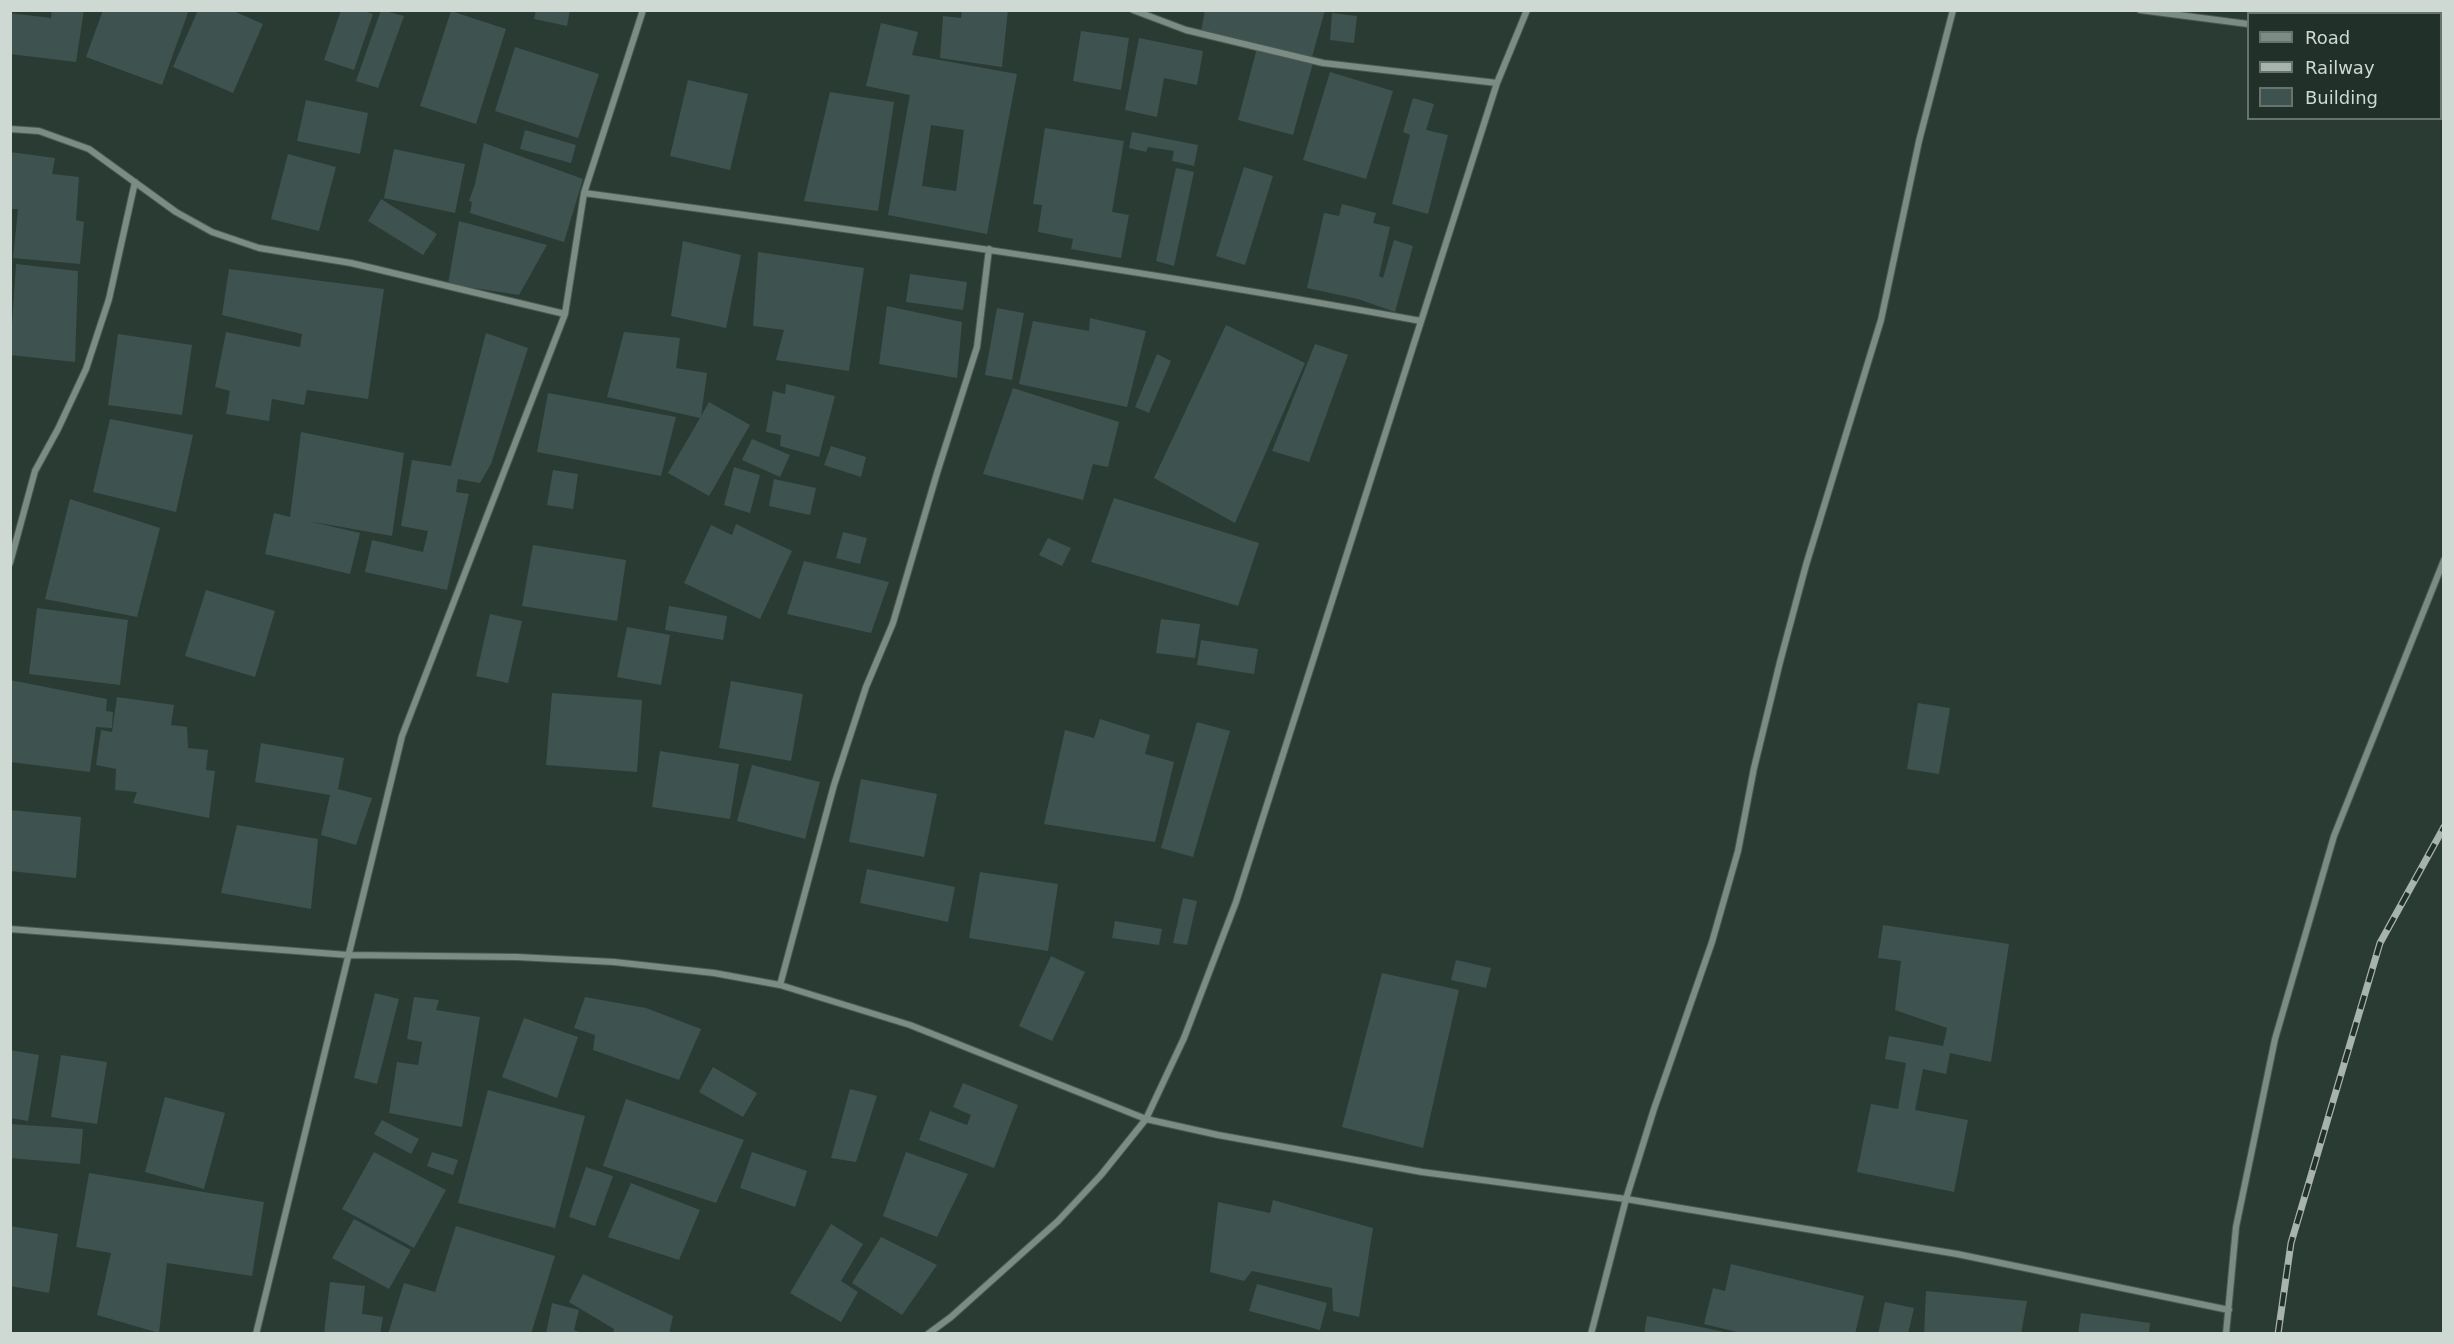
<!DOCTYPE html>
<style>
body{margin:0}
#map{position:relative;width:2454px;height:1344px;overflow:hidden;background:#2a3b33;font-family:"DejaVu Sans",sans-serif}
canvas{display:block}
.frame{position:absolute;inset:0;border:12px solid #cfd9d4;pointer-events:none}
.legend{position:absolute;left:2247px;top:12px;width:195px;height:108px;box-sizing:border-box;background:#213129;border:2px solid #67746d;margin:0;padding:8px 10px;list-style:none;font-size:18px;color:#cfd9d4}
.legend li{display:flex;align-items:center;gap:12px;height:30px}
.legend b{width:30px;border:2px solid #67746d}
</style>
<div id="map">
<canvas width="2454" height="1344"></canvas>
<div class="frame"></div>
<ul class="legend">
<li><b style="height:8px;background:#7a8c83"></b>Road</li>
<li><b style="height:8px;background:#a7b3ad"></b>Railway</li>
<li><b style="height:16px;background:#3e5250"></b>Building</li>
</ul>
</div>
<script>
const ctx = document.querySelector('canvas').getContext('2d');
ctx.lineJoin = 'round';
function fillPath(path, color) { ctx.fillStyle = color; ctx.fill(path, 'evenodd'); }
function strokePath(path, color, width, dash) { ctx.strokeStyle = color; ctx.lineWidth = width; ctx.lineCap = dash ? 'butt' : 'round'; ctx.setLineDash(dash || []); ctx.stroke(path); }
fillPath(new Path2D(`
 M52,10H84L76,62L10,54V13L51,18Z
 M103,10H189L162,85L86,57Z
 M198,10H231L263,24L233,93L173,67Z
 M341,10H361L373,14L354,70L324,60Z
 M381,10L404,16L378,88L356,81Z
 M536,10H570L567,26L534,19Z
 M962,10H1008L1002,67L940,58L943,16L961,18Z
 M1205,10H1325L1312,57L1201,31Z
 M451,11L506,29L476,124L420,106Z
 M1332,13L1357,16L1354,43L1330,40Z
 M881,23L918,32L912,55L1017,74L987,234L888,215L910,95L866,86ZM931,125L964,130L956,191L922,186Z
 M1081,31L1129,38L1121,90L1073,81Z
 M1139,38L1203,51L1197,85L1164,78L1157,117L1125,110Z
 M515,47L599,74L578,138L495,111Z
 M1257,48L1313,63L1293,135L1238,120Z
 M1330,72L1393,91L1366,179L1303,160Z
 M688,80L748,94L730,170L670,156Z
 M830,92L894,102L878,211L804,201Z
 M1413,98L1434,104L1426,130L1448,135L1428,214L1392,204L1410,135L1403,132Z
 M306,100L368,113L360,154L297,141Z
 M1045,128L1124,141L1112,212L1129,215L1121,258L1071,249L1073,239L1038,232L1042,205L1033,204Z
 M525,130L576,145L571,163L520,149Z
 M1132,132L1198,145L1194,166L1172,161L1174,151L1148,147L1146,152L1129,148Z
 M484,143L583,179L564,242L470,213L472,202L469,201L475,184Z
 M394,149L465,164L455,213L384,198Z
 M10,152L55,158L52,174L79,177L76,220L84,222L80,264L13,258L18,209H10Z
 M288,154L336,167L319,231L271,219Z
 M1244,167L1273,176L1245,265L1216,256Z
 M1176,168L1194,172L1174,266L1156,261Z
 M381,199L437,234L423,255L368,221Z
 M1342,204L1376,213L1373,223L1390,227L1379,276L1383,278L1394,240L1413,246L1395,312L1358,299L1307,288L1324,213L1339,216Z
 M459,221L547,245L519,295L448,284Z
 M683,241L741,255L726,328L671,316Z
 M758,252L864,268L849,371L776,360L784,330L753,326Z
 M16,264L78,271L75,362L10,355Z
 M229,269L384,289L368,399L307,390L304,405L272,399L269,421L226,414L230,391L215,387L226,332L300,347L302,334L222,315Z
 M910,274L967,282L963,310L906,302Z
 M887,306L962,322L957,378L879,364Z
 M997,308L1024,313L1012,380L985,375Z
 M1090,318L1146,331L1127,407L1019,384L1033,321L1089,331Z
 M1226,325L1305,363L1235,523L1154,478Z
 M624,332L680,338L676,368L707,373L701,416L709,402L750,425L709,496L668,473L700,418L607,397Z
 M486,333L528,348L491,464L480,483L458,479L456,492L469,494L447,590L365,572L372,540L423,552L428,531L401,526L412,460L451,466Z
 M118,334L192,345L182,415L108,405Z
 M1315,344L1348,355L1309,462L1272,451Z
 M1157,354L1171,361L1149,413L1135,407Z
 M786,384L835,396L819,457L780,446L781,435L766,432L773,391L785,394Z
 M1013,388L1119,422L1108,467L1093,464L1083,500L983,474Z
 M548,393L676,417L661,476L537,452Z
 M110,419L193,435L176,512L93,492Z
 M301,432L404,453L392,536L308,521L360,533L350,574L265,554L274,513L290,517Z
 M752,439L790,455L780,477L742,460Z
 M831,446L866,457L861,477L824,465Z
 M734,467L760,475L750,513L724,505Z
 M553,470L578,474L573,509L547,505Z
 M774,479L816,488L810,515L769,506Z
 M1114,498L1259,543L1238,606L1091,562Z
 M70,499L160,528L137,617L45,599Z
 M736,524L792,551L760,619L684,583L711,525L732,535Z
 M843,532L867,538L860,564L836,558Z
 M1048,538L1071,548L1062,566L1039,555Z
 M533,545L626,560L617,621L522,606Z
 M804,561L889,582L871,633L787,614Z
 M206,590L275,611L255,677L185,656Z
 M669,606L727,616L723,640L665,630Z
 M37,608L128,620L120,685L29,674Z
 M490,614L522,621L508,683L476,676Z
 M1161,619L1200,624L1195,658L1156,653Z
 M627,627L670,635L661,685L617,677Z
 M1201,640L1258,649L1254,674L1197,665Z
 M10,680L107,699L106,711L113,712L112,728L96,727L90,772L10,762Z
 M731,681L803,694L791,761L719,748Z
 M552,693L642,700L637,772L546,765Z
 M117,697L174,705L171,725L187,727L188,748L208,750L206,770L215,771L209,818L133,803L137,792L115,790L116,769L96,765L101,730L112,732Z
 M1918,703L1950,708L1939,774L1907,769Z
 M1100,719L1150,735L1145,754L1174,762L1155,842L1044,824L1065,730L1094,738Z
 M1197,722L1230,731L1193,857L1161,848Z
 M261,743L344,758L338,789L372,798L356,845L321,835L330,795L255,782Z
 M660,751L739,764L730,819L652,807Z
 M752,765L820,782L805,839L737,821Z
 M861,779L937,794L924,857L849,842Z
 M10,810L81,817L76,878L10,871Z
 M237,825L318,839L311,909L221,893Z
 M867,869L955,887L948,922L860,903Z
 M980,872L1058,884L1048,951L969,938Z
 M1183,898L1197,901L1187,945L1173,943Z
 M1115,921L1162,929L1159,945L1112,938Z
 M1883,925L2009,944L1991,1062L1950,1053L1946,1074L1923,1069L1915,1110L1968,1120L1954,1192L1857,1172L1871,1104L1898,1109L1906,1063L1885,1059L1889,1036L1943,1046L1947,1028L1895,1010L1901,961L1878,958Z
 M1051,956L1085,972L1052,1041L1019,1026Z
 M1456,960L1491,968L1486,988L1451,980Z
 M1382,973L1459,990L1423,1148L1342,1127Z
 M375,993L399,999L377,1084L354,1078Z
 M414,997L439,1000L436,1010L480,1017L462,1127L389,1113L397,1062L418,1065L422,1042L407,1039Z
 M585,997L646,1008L701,1029L679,1080L593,1050L595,1035L574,1028Z
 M524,1018L578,1037L557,1098L502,1077Z
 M10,1050L39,1055L28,1121L10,1118Z
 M61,1055L107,1062L97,1124L51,1117Z
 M713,1067L757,1093L743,1117L699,1092Z
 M963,1083L1018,1105L994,1168L919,1140L930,1111L967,1125L971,1115L953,1107Z
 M850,1089L877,1096L856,1162L831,1158Z
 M488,1090L585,1116L555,1228L458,1203Z
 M165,1097L225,1113L204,1189L145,1172Z
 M626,1099L744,1140L716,1203L603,1166Z
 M382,1120L419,1139L411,1154L374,1134Z
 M10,1124L83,1129L80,1164L10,1158Z
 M374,1152L446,1190L414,1248L342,1209Z
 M432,1152L458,1160L453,1175L427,1166Z
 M752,1152L807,1171L795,1207L740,1188Z
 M906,1152L968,1174L937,1237L883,1216Z
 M586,1167L613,1176L595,1226L569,1217Z
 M89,1173L264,1202L252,1276L167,1263L159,1333L97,1315L111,1253L76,1247Z
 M631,1183L700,1210L679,1260L608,1237Z
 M1273,1200L1373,1228L1359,1317L1333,1311L1332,1288L1252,1271L1244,1281L1210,1272L1218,1202L1270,1213Z
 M354,1219L411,1250L389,1289L332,1258Z
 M831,1224L863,1244L841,1281L858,1292L841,1322L790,1293Z
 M10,1226L58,1234L49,1293L10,1286Z
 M456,1226L555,1256L531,1334H388L404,1283L435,1292Z
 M881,1237L937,1265L902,1315L852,1283Z
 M1731,1264L1864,1296L1855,1334H1745L1704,1324L1713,1288L1725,1291Z
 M583,1274L673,1316L669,1334H613L614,1329L569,1302Z
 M330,1282L365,1286L362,1314L383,1317L380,1334H324Z
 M1257,1284L1327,1303L1320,1330L1249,1311Z
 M1926,1291L2027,1301L2021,1334H1924Z
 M1885,1302L1914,1308L1908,1334H1878Z
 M552,1303L579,1310L574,1330L584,1334H546Z
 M2081,1313L2150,1323L2149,1334H2078Z
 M1647,1316L1725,1332V1334H1644Z`), '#3e5250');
const street = new Path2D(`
 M1133,10L1186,30L1323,63L1497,83
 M2140,10L2248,24
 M2440,60L2444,61
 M10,129L39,131L89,149L176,212L212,232L259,248L351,263L565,314
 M584,193C864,231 1143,270 1421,321
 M10,563L35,471L58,429L86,369L109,299L135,182
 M10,929L348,955L517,957L614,962L714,973L780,985L910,1025L1146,1119L1218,1135L1422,1172L1626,1199L1957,1254L2229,1310
 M780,985L834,785L866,687L893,623L937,473L977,347L989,249
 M256,1334L402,736L565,314L584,193L643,10
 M928,1334L951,1317L1058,1221L1101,1175L1146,1119L1184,1038L1236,902L1497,83L1527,10
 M1591,1334L1626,1199L1654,1109L1712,942L1738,851L1754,768L1780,662L1806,565L1881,320L1919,141L1953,10
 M2226,1334L2236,1227L2275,1039L2334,836L2444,560`);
strokePath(street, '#4b5952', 8);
strokePath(street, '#7a8c83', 6);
const rail = new Path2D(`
 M2278,1334L2291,1243L2380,943L2444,827`);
strokePath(rail, '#a7b3ad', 7);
strokePath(rail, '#213129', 4.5, [14]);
</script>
